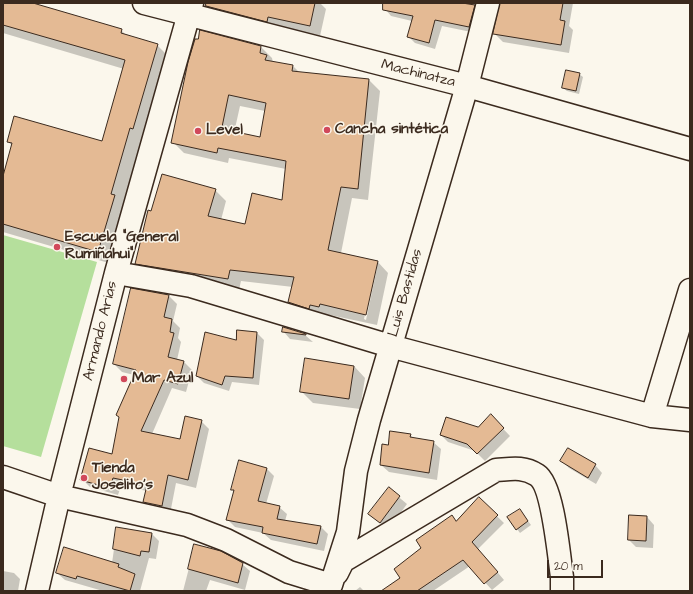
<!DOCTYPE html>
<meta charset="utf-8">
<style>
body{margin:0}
#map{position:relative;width:693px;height:594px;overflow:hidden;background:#fbf7ec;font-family:"Architects Daughter",sans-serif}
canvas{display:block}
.frame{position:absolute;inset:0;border:4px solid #3b2a1e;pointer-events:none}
.scale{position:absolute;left:547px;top:560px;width:56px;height:18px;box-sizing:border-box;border:2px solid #3b2a1e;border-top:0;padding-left:5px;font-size:12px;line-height:14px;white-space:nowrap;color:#3b2a1e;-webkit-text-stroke:3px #fbf7ec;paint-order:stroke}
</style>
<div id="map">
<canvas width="693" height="594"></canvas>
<div class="frame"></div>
<div class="scale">20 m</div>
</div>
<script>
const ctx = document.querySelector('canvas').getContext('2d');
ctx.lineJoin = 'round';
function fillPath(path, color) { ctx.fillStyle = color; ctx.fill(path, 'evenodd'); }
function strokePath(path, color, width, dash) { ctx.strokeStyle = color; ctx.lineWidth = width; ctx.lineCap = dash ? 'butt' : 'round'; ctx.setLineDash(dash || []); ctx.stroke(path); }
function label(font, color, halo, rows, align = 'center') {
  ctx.font = font + ' "Architects Daughter",sans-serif'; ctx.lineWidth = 3; ctx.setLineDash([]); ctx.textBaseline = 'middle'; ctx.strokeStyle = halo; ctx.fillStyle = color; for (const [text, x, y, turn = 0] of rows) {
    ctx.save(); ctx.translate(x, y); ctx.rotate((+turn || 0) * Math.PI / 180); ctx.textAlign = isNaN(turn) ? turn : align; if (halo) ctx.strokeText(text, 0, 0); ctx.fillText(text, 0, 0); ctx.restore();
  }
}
fillPath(new Path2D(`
 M3,235L97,262L41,457L3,446Z`), '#b5df9c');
fillPath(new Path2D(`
 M3,3H29L121,30L128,37L157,45L170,58L112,264L3,232V179L13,146L8,142L102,143L124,69L3,33Z
 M207,3H320L326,9L320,36L217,16L207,6Z
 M386,3H477L476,33L442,26L435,49L415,43L408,36L412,21L391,16L385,9Z
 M501,3H573L569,26L573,30L569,53L503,42L494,33Z
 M261,47L272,58L273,63L293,66L299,72L369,80L380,91L368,200L352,198L341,253L377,261L388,273L377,325L330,315V317L301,313L290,302L293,287L241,281L239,290L147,274L136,263L152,212L215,190L226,201L221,220L246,225L283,201L286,169L229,158L228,163L184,153L173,142ZM240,106L265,111L260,138L234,133ZM375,268H377L366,320L364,319Z
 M579,74L583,77L579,94L567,91L563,88Z
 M169,296L177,304L173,321L180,328L178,338L181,342L177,360L184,362L192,370L186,392L172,388L152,434L180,440L201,421L209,429L196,488L176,483L170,514L153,510L144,502L147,491L121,486L118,495L90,487L82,479L112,456L134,375L122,372L114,364Z
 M283,331L305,335L313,342L290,339Z
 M257,333L264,340L259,385L232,382L229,391L204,383L197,376L237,341Z
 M306,359L354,366L365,378L360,409L313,403L302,392Z
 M491,416L510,436L485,461L475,451L448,442L441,435L478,429Z
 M410,435L414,439L433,442L441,449L437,480L389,472L381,465L388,446Z
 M562,461L595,465L602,473L596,484L569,468Z
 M266,468L274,476L266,504L279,507L287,514L285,521L321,527L328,534L324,551L271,540L263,533L235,527L227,519L234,492L232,489Z
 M389,489L407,504L388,530L370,514Z
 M479,499L504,523L478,549L504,580L492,590L470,566L433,591H383L402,578L423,548L452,517L457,522Z
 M523,514L531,525L520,533L517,529Z
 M647,517L654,525L653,548L636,547L629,540Z
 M117,528L152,534L159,541L156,559L149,558L140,591H103L65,580L57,573L112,563Z
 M195,545L242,564L250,571L245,590L210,580L206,591H183Z
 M3,571L14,573L20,579L18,591H3Z
 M360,587L364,591H355Z`), '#0003');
const building = new Path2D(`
 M3,3H33L122,29L121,33L158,44L133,129L130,128L111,194L115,195L98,252L3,224V176L12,143L7,142L14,116L102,141L125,60L3,25Z
 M206,3H315L310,26L268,17L267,22L206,6Z
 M383,3H462L475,5L469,27L435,20L429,43L407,37L413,16L383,10Z
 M500,3H563L560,20L565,21L561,45L493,34Z
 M200,30L261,46L260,53L267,55L265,60L293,65L292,71L369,79L358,189L341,187L328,250L378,261L366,315L320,304L319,307L310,305L309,309L288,302L294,277L230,270L228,279L135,264L148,210L151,211L162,174L216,189L208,216L245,224L252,193L282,200L286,161L218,148L217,153L171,143L188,62L195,39H198ZM229,95L266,103L260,137L222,129Z
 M566,70L580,73L576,91L562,88Z
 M131,288L169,295L164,317L172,319L170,332L174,333L168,357L184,361L178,384L164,380L141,431L180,439L185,416L202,420L188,480L168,475L162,506L143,502L147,485L113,478L110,488L80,480L89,448L112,454L119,417L116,415L136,370L113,364Z
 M283,327L306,334V335L282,332Z
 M237,330L257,332L253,378L225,376L222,385L196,376L205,332L236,340Z
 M305,358L354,366L349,399L300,392Z
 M491,414L504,428L477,454L467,444L440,435L446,417L478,427Z
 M390,431L411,434L410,437L434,441L429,473L380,465L382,444L388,445Z
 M568,448L596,464L588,478L560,461Z
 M239,460L267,468L258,501L280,506L277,519L321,526L317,544L262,533L263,527L226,520L234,490H231Z
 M389,487L400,496L380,523L368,514Z
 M479,497L498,515L472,542L498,572L484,584L463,560L417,591H381L400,578L394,569L421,548L416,540L452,515L456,521Z
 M520,509L528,521L516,530L507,517Z
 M629,515L647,516L646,541L628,540Z
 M116,527L152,533L149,552L141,551L140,556L113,549Z
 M194,544L221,551L243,563L238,583L188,569Z
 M64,547L119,564L118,567L135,574L130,591L77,576L76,579L56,573Z`);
fillPath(building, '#e4ba94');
strokePath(building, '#3b2a1e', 1);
const minor = new Path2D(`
 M144,3L467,86L690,149
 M116,273L191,286L390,346L652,416L690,420
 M652,416L690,290
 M3,477L59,496L187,525L226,540L289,572L331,585
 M337,573L343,561L496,470C511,469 523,466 537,475C553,485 559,557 562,577V591
 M331,585L348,532L356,471L369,420L467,86L488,3
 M37,591L59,496L116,273L192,3`);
strokePath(minor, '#3b2a1e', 25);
strokePath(minor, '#fbf7ec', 22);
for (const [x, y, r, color] of [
 [327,130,4,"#d1495b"],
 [198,131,4,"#d1495b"],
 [57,247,4,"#d1495b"],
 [124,379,4,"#d1495b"],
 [84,478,4,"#d1495b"]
]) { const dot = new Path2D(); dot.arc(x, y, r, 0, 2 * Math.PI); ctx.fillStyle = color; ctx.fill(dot); strokePath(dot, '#fbf7ec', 1.5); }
label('15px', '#3b2a1e', '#fbf7ec', [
 ["Machinatza",418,74,14],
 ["Luis Bastidas",406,293,-74],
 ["Armando Arias",101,331,-76]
]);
label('bold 15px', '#3b2a1e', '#fbf7ec', [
 ["Cancha sintética",335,130],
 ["Level",206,131],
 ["Escuela \"General",65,238],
 ["Rumiñahui\"",65,255],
 ["Mar Azul",132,379],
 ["Tienda",92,469],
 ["Joselito's",92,486]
], 'left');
</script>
